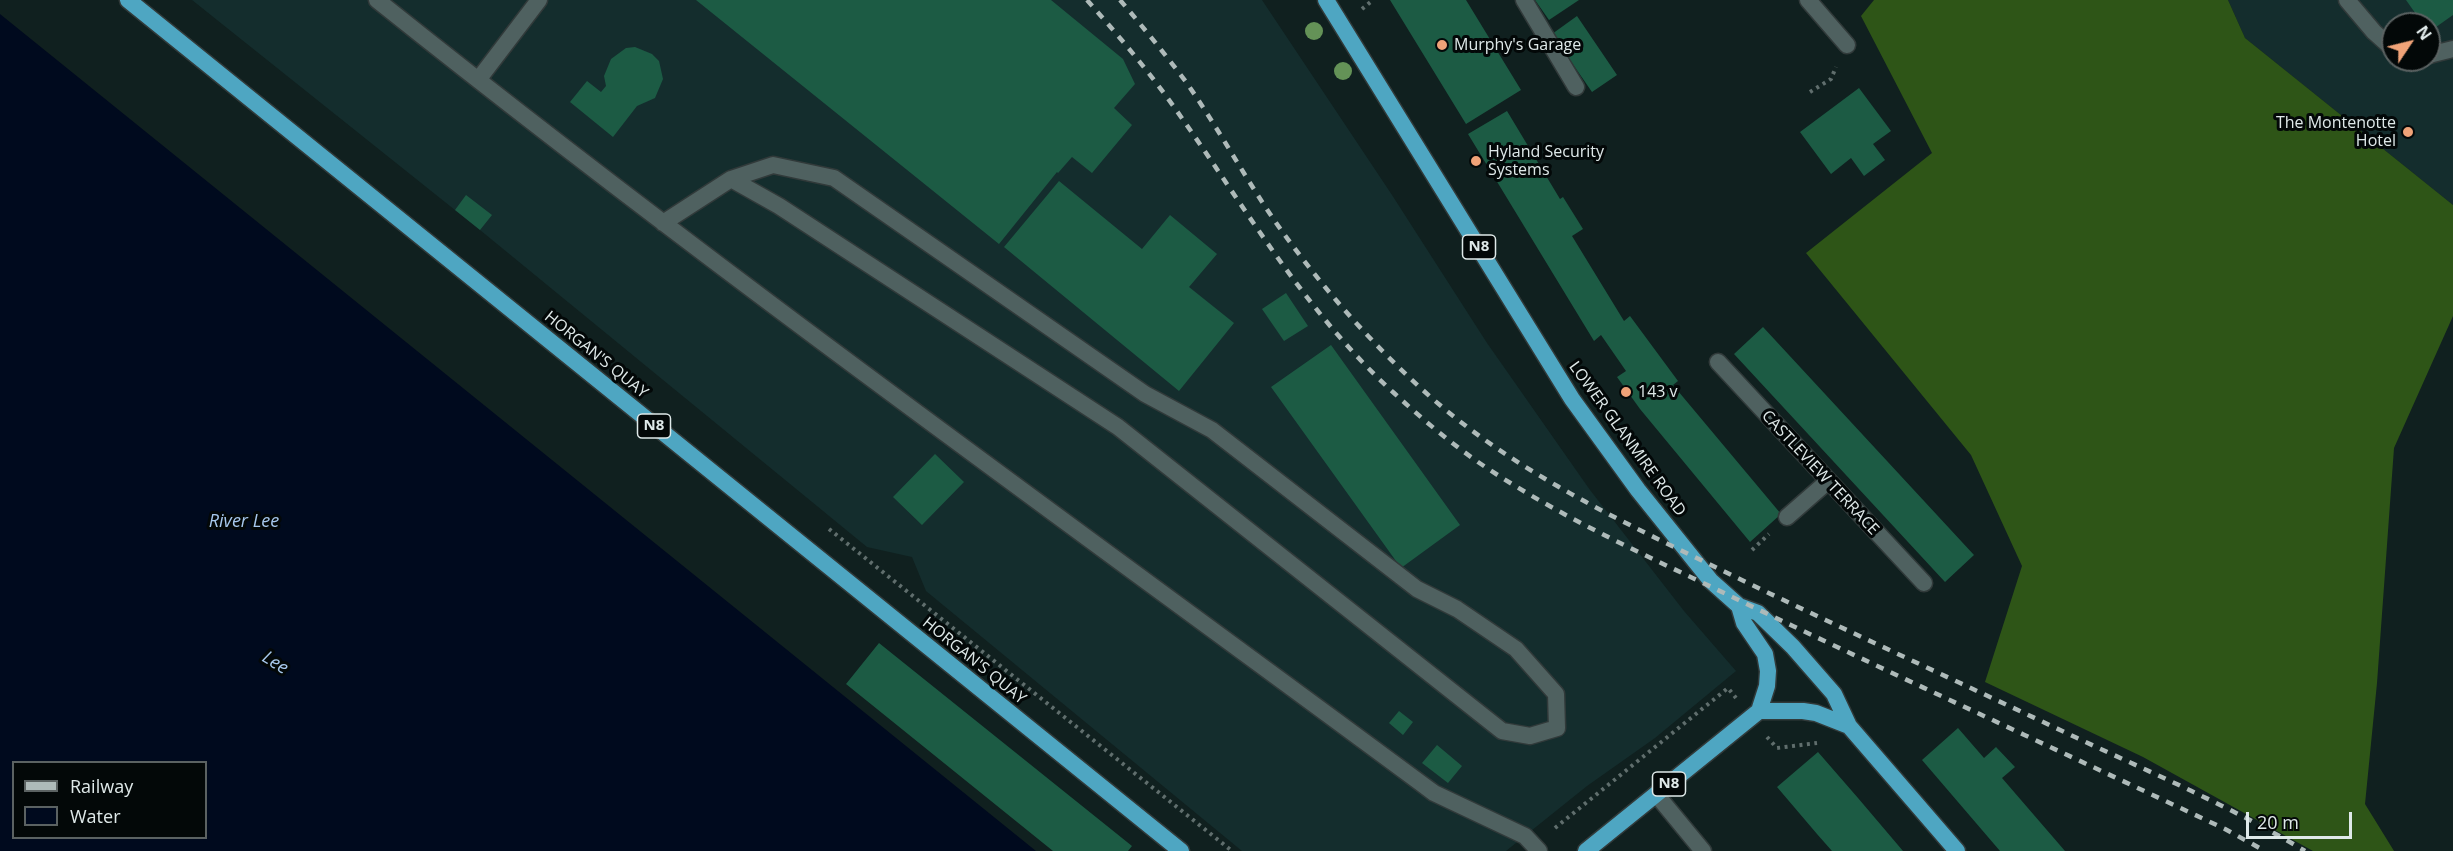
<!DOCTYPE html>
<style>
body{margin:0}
#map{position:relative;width:2453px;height:851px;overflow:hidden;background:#10201f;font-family:"Open Sans",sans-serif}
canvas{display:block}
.legend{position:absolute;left:12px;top:761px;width:195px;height:78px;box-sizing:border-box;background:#030808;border:2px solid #5b6262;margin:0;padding:8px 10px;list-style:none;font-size:18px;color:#dfe9e9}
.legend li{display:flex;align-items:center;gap:12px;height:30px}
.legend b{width:30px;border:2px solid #5b6262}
.north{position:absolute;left:2381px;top:12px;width:60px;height:60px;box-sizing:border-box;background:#030808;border:2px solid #5b6262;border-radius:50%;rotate:55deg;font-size:16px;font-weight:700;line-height:24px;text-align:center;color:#dfe9e9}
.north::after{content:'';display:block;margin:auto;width:21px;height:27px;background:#f0a378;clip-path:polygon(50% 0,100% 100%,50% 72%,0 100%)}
.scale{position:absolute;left:2246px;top:812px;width:106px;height:27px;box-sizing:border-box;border:3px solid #dfe9e9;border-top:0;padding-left:8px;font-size:18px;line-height:21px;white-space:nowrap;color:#dfe9e9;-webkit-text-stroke:4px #030808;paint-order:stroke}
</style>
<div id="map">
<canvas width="2453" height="851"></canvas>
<ul class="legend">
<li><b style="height:8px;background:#aebab9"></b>Railway</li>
<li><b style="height:16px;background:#000a1e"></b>Water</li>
</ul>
<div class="north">N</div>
<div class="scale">20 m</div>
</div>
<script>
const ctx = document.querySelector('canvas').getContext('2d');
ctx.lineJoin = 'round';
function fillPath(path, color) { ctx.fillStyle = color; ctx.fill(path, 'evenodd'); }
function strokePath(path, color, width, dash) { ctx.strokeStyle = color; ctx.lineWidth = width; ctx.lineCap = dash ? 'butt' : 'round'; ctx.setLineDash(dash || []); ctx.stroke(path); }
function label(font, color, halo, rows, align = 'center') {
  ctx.font = font + ' "Open Sans",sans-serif'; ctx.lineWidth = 6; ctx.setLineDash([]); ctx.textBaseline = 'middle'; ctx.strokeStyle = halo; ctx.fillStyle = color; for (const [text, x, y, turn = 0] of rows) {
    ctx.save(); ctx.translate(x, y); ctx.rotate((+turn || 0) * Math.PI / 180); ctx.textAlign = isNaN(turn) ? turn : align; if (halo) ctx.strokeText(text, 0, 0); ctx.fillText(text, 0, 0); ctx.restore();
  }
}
fillPath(new Path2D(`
 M192,0H1262L1392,195L1487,343L1590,490L1684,611L1736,671L1655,738L1587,786L1506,851H1242L926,591L912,557L867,547L480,230Z
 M2228,0H2453V205L2245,38ZM2393,24H2429V60H2393Z`), '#142d2d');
fillPath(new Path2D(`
 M1874,0H2228L2245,38L2453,205V316L2394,448L2377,683L2365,804L2394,851H2313L2143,757L1985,682L2022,566L1971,455L1806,253L1932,153L1861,16Z`), '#2e5517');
fillPath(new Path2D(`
 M0,14L1036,851H0ZM14,762H206V838H14Z`), '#000a1e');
fillPath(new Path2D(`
 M696,0H1051L1123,59L1135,84L1114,108L1132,125L1092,173L1072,157L1058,173L1057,172L999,244Z
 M1390,0H1466L1521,90L1466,124Z
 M1535,0H1579L1549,20Z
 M2406,0H2453V15L2429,32V24H2423Z
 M1577,16L1617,75L1592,92L1552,34Z
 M635,47L652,54L659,61L663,79L655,98L637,106L613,137L570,102L587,81L601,92L606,86L604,76L611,59L626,48Z
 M1859,88L1891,131L1873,144L1885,160L1864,176L1851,158L1831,174L1800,132Z
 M1507,111L1560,199L1563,197L1583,229L1572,236L1624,321L1630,316L1678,381L1673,385L1781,514L1750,542L1640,409L1617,377L1626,371L1601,335L1594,341L1468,134Z
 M1059,181L1142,249L1170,215L1217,254L1189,287L1234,323L1179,391L1004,247Z
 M466,195L492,215L480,230L455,210Z
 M1286,293L1308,326L1284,341L1262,309Z
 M1763,327L1974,555L1945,582L1734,354Z
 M1331,345L1460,525L1401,568L1271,387Z
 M935,454L964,482L922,525L893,497Z
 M879,643L1132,846L1128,851H1053L846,684Z
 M1399,711L1413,722L1403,735L1389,723Z
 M1958,728L1984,758L1996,747L2015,767L2002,778L2065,851H2000L1922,760Z
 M1437,745L1462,766L1448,783L1422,763Z
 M1818,752L1858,798L1903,851H1832L1817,834L1777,787Z`), '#1c5b44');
const service = new Path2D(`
 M377,0C721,275 1080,531 1434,793L1525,836L1539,851
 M2347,0L2374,32L2393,49
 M2429,55L2453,49
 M478,80L539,0
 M663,223L731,179L779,206L1118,427L1502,731L1530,736L1557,728L1556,694L1516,649L1457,609L1417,589L1212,430L1145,394L834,178L773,165L731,179
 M1656,794L1703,851`);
const pedestrian = new Path2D(`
 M1524,0L1576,87
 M1808,0L1847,45
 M1718,362L1924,583
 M1787,517L1827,482`);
const trunk = new Path2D(`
 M128,0L1181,851
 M1326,0L1572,399L1638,490L1711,581L1739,606L1758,613L1793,647L1834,694L1849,726L1957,851
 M1739,606L1744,623L1765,654L1768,671L1767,686L1759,711
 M1586,851L1759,711H1803L1816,713L1849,726`);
strokePath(service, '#313a3a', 19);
strokePath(pedestrian, '#313a3a', 19);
strokePath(trunk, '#313a3a', 19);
strokePath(new Path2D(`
 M1362,9L1373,0
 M1810,92L1831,79L1836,67
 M829,529L1232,851
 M1752,550L1769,534
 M1767,737L1777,748L1817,743
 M1555,828L1728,688L1736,698`), '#606e6d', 4, [3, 4.5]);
strokePath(service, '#4f6160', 16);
strokePath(pedestrian, '#4f6160', 16);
strokePath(trunk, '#4ea6c2', 16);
strokePath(new Path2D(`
 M1087,0C1117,34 1147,69 1174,107C1244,205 1304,311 1394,393C1420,417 1448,441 1478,462C1563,520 1661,562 1753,607C1910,682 2068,755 2225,829L2265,851
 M1120,0C1143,27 1165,54 1186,82C1219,129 1246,180 1279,227C1324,290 1376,349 1434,400C1518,473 1619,520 1717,568C1836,626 1957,681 2077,738C2154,774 2232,807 2305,851`), '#aebab9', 4.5, [8, 8]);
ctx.fillStyle = '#649257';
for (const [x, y] of [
 [1314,31],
 [1343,71]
]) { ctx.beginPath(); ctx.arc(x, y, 9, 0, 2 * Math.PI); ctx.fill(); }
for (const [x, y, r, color] of [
 [1442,45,6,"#f0a378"],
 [2408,132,6,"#f0a378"],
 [1476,161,6,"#f0a378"],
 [1626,392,6,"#f0a378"]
]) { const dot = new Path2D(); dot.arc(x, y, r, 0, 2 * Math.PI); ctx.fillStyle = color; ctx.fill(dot); strokePath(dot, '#030808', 2); }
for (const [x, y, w] of [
 [1479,247,33],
 [654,426,33],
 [1669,784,33]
]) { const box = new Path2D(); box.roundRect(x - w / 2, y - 12, w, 24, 4.5); ctx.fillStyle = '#030808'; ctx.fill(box); strokePath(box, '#dfe9e9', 1.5); }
label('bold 15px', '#dfe9e9', null, [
 ["N8",1479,247],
 ["N8",654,426],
 ["N8",1669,784]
]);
label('16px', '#dfe9e9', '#030808', [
 ["Murphy's Garage",1454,45],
 ["The Montenotte",2396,123,"right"],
 ["Hotel",2396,141,"right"],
 ["Hyland Security",1488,152],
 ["Systems",1488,170],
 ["143 v",1638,392]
], 'left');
label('16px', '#dfe9e9', '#030808', [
 ["HORGAN'S QUAY",596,355,39],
 ["LOWER GLANMIRE ROAD",1627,439,54],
 ["CASTLEVIEW TERRACE",1820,473,47],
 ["HORGAN'S QUAY",974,661,39]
]);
label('italic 18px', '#a7c8ed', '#030808', [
 ["River Lee",244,522],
 ["Lee",275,663,32]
]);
</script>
